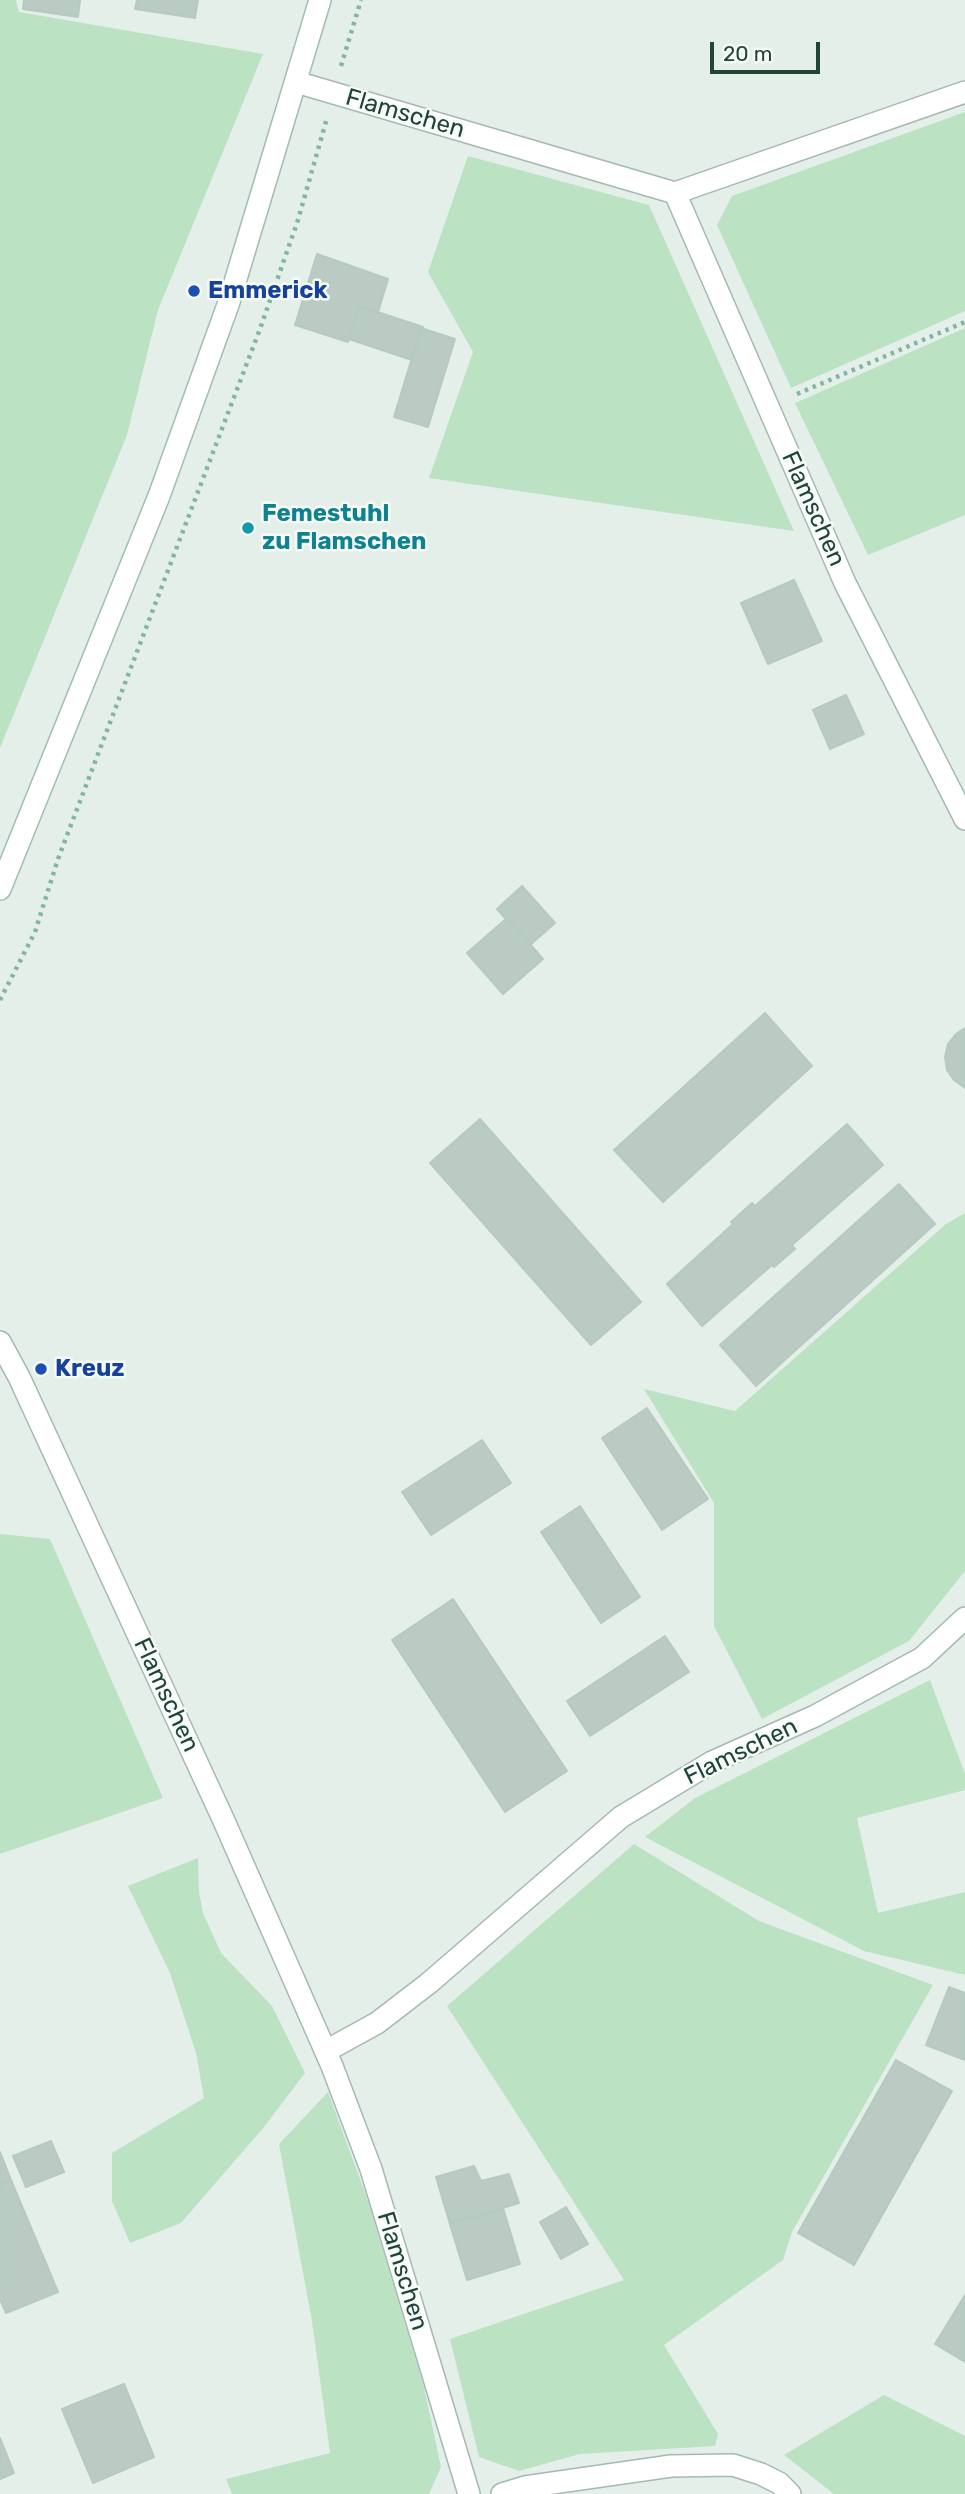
<!DOCTYPE html>
<style>
body{margin:0}
#map{position:relative;width:965px;height:2494px;overflow:hidden;background:#e4efea;font-family:Rubik,sans-serif}
canvas{display:block}
.scale{position:absolute;left:710px;top:42px;width:110px;height:32px;box-sizing:border-box;border:4px solid #214438;border-top:0;padding-left:9px;font-size:21px;line-height:24px;white-space:nowrap;color:#214438;-webkit-text-stroke:5px #f6fbf8;paint-order:stroke}
</style>
<div id="map">
<canvas width="965" height="2494"></canvas>
<div class="scale">20 m</div>
</div>
<script>
const ctx = document.querySelector('canvas').getContext('2d');
ctx.lineJoin = 'round';
function fillPath(path, color) { ctx.fillStyle = color; ctx.fill(path, 'evenodd'); }
function strokePath(path, color, width, dash) { ctx.strokeStyle = color; ctx.lineWidth = width; ctx.lineCap = dash ? 'butt' : 'round'; ctx.setLineDash(dash || []); ctx.stroke(path); }
function label(font, color, halo, rows, align = 'center') {
  ctx.font = font + ' Rubik,sans-serif'; ctx.lineWidth = 5; ctx.setLineDash([]); ctx.textBaseline = 'middle'; ctx.strokeStyle = halo; ctx.fillStyle = color; for (const [text, x, y, turn = 0] of rows) {
    ctx.save(); ctx.translate(x, y); ctx.rotate((+turn || 0) * Math.PI / 180); ctx.textAlign = isNaN(turn) ? turn : align; if (halo) ctx.strokeText(text, 0, 0); ctx.fillText(text, 0, 0); ctx.restore();
  }
}
fillPath(new Path2D(`
 M0,0H16L19,12L263,54L158,310L127,435L0,748Z
 M965,112V311L791,388L717,225L732,196Z
 M468,156L649,205L794,531L429,478L473,352L428,272Z
 M965,328V515L868,555L795,403Z
 M965,1213V1571L909,1641L762,1719L714,1626V1503L644,1389L735,1411L946,1224Z
 M0,1534L50,1539L163,1798L0,1854Z
 M930,1680L965,1774V1790L857,1818L878,1913L965,1892V1975L864,1951L645,1837L695,1798Z
 M634,1844L759,1921L933,1985L792,2232L783,2260L664,2345L718,2434L715,2446L580,2454L519,2471L479,2457L450,2339L624,2280L447,2006Z
 M198,1858L199,1892L203,1913L221,1953L272,2006L305,2073L264,2127L181,2223L130,2243L112,2201V2153L204,2098L196,2053L170,1973L128,1886Z
 M328,2092L367,2198L424,2387L441,2467L429,2494H232L226,2479L330,2453L312,2321L279,2144Z
 M884,2395L965,2436V2494H834L784,2455Z`), '#bbe3c3');
const building = new Path2D(`
 M24,0H80L78,17L23,9Z
 M137,0H198L195,18L135,9Z
 M317,254L388,279L378,312L359,306L348,342L295,325Z
 M359,306L423,327L412,360L349,339Z
 M421,328L455,339L428,427L394,417Z
 M794,580L822,641L768,664L741,603Z
 M846,695L864,734L830,749L813,710Z
 M522,886L555,923L530,945L497,909Z
 M507,918L543,959L503,994L467,953Z
 M765,1013L812,1066L663,1202L614,1150Z
 M965,1028V1088L954,1080L947,1070L945,1057L948,1044L956,1034Z
 M480,1119L641,1302L591,1345L430,1163Z
 M847,1124L883,1165L792,1245L795,1249L774,1267L772,1265L702,1326L667,1284L733,1224L731,1222L752,1203L755,1206Z
 M899,1184L935,1224L756,1386L720,1345Z
 M647,1408L708,1499L662,1530L602,1438Z
 M482,1440L511,1483L431,1535L402,1492Z
 M580,1506L640,1597L601,1623L541,1532Z
 M453,1599L567,1771L505,1812L392,1640Z
 M665,1636L689,1672L590,1736L567,1701Z
 M949,1987L965,1993V2060L926,2045Z
 M896,2060L952,2091L854,2265L798,2233Z
 M51,2141L64,2172L26,2187L13,2156Z
 M0,2152L11,2180L0,2185Z
 M474,2166L481,2181L509,2174L519,2203L450,2224L436,2177Z
 M11,2180L58,2292L6,2313L0,2299V2185Z
 M566,2207L588,2244L561,2259L540,2222Z
 M503,2208L520,2264L467,2280L450,2224Z
 M965,2295V2362L935,2344Z
 M124,2384L154,2457L93,2483L62,2409Z
 M0,2438L14,2473L0,2479Z`);
fillPath(building, '#b9cbc2');
strokePath(building, '#b6cac0', 2);
const street = new Path2D(`
 M296,82L675,193L845,583L965,819
 M675,193L965,92
 M0,1342L19,1377L224,1821L332,2066L371,2169L469,2494
 M326,2051L377,2023L429,1983L621,1817L712,1762L815,1716L922,1658L965,1618
 M502,2494L525,2487L671,2466L733,2465L761,2474L779,2483L790,2494`);
const secondary = new Path2D(`
 M0,889L159,496L229,302L320,0`);
strokePath(street, '#a6b8b1', 24);
strokePath(secondary, '#a1bdb1', 24);
strokePath(new Path2D(`
 M341,66L361,0
 M797,394L965,322
 M0,1000L35,932L58,859L260,329L298,220L327,118`), '#81b7a2', 4.5, [3.5, 5]);
strokePath(street, '#fff', 21);
strokePath(secondary, '#fff', 21);
for (const [x, y, r, color] of [
 [194,291,7,"#1a4fb4"],
 [248,528,7,"#0f9aa8"],
 [41,1369,7,"#1a4fb4"]
]) { const dot = new Path2D(); dot.arc(x, y, r, 0, 2 * Math.PI); ctx.fillStyle = color; ctx.fill(dot); strokePath(dot, '#f6fbf8', 2.5); }
label('24px', '#214438', '#f6fbf8', [
 ["Flamschen",405,114,16],
 ["Flamschen",813,509,66],
 ["Flamschen",166,1695,65],
 ["Flamschen",741,1752,-26],
 ["Flamschen",402,2271,73]
]);
label('bold 24px', '#164399', '#f6fbf8', [
 ["Emmerick",208,291],
 ["Kreuz",55,1369]
], 'left');
label('bold 24px', '#0d838f', '#f6fbf8', [
 ["Femestuhl",262,514],
 ["zu Flamschen",262,542]
], 'left');
</script>
